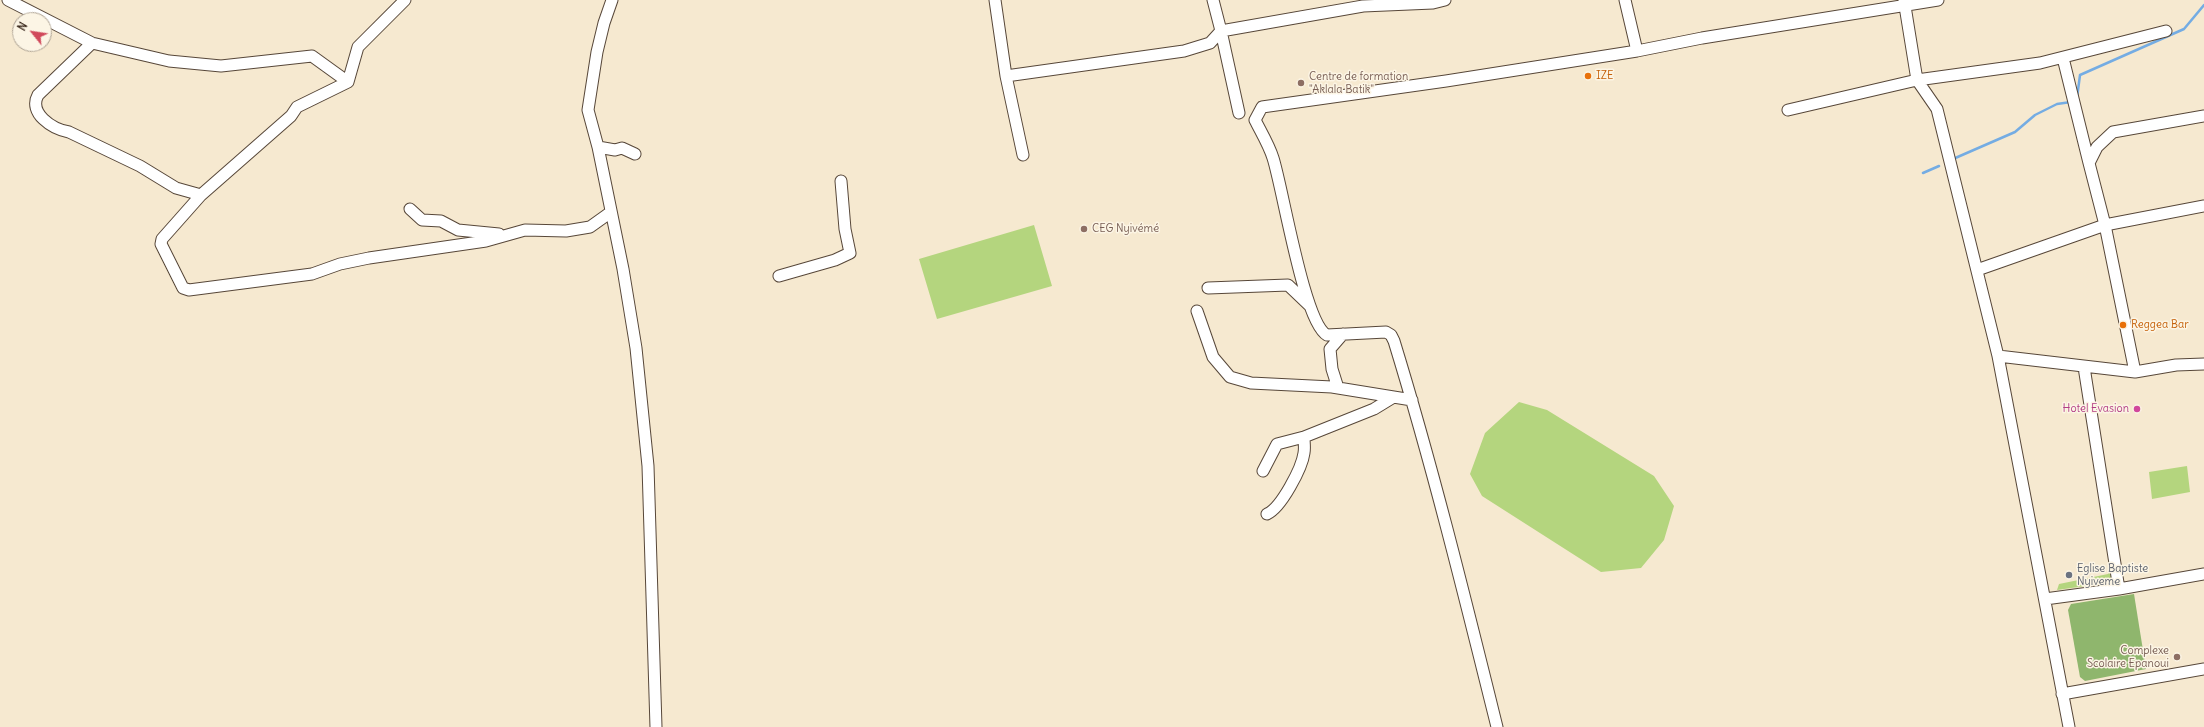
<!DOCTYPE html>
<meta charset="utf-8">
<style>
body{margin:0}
#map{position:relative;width:2204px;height:727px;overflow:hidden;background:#f6e9d0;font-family:Delius,sans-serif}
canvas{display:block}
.north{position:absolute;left:12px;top:12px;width:40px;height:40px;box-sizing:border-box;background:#fcf5e5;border:1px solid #afa495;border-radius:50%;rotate:300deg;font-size:11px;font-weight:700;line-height:16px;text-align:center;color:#3b2a1e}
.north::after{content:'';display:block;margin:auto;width:14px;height:18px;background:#d1495b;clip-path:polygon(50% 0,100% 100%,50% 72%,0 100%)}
</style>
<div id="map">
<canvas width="2204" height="727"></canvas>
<div class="north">N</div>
</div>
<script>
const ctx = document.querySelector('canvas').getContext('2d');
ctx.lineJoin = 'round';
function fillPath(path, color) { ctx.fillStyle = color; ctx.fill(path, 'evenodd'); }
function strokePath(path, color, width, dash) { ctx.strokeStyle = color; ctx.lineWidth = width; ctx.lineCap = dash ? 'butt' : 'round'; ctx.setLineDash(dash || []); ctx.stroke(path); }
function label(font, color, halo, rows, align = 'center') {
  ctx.font = font + ' Delius,sans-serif'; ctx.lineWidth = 3; ctx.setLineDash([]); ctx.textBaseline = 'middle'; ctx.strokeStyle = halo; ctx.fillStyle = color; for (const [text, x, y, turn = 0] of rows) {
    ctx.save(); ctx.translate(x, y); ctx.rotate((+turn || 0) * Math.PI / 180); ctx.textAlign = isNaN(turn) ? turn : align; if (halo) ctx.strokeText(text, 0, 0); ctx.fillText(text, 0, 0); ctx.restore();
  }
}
fillPath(new Path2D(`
 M1034,225L1052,286L937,319L919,259Z
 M1519,402L1547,410L1654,476L1674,506L1664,540L1641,568L1601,572L1482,496L1470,474L1485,433Z
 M2187,466L2190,492L2152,499L2149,472Z
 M2110,572L2111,577L2107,583L2057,590L2059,584L2108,574Z`), '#b4d57e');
fillPath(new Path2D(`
 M2134,594L2146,669L2085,681L2080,677L2068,610L2071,604Z`), '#8fb66d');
strokePath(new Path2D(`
 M2077,98L2080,75L2184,29L2204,5
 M1953,159L2015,132L2035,115L2057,104L2071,102
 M1923,173L1939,166`), '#74ace3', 2.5);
const minor = new Path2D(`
 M8,0L92,43L169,61L221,66L312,56L348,82L358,47L405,0
 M612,0L604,23L597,52L588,110L598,147L623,269L636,348L648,466L656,727
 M995,0L1006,76L1023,155
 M1213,0L1221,31L1239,113
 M1625,0L1637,51
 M1904,0L1917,80L1937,109L1998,356L2069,727
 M92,43L38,95C28,113 52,129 69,132L140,166L176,188L201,195
 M2063,58L2089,163
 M1006,76L1184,51L1210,43L1221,31L1363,6L1433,3L1445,0
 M348,82L297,107L291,116L201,195L162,239L161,244L183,288L189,290L312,274L340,264L369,258L486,241L525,230L566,231L590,227L611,212
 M1788,110L1917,80L2040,63L2166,31
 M598,147L615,150L622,148L635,154
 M410,209L422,220L441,221L458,230L499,234
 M1977,270L2105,225L2204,206
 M779,276L835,260L850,253L845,229L841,181
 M1208,288L1288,285L1310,306
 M1197,311L1213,357L1230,377L1251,383L1332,387L1412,400
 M1998,356L2135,372L2176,365L2204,364
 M2084,367L2119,589
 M2135,372L2105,225L2089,163L2097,147L2113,132L2204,116
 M1338,388L1332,369L1330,349L1343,334
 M1263,471L1277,444L1304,437
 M1267,514C1281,508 1302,468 1304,453C1305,448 1304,443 1304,437L1374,409L1392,398
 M2045,599L2119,589L2204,574
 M2062,694L2204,669
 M1497,727C1465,598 1433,468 1394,341L1391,335L1386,332L1327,335C1304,323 1283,189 1273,158C1269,145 1261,132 1255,120L1262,107L1446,81L1637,51L1702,38L1938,0`);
strokePath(minor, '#574739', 13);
strokePath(minor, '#fff', 11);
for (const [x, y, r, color] of [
 [1588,76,4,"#e8710a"],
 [1301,83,4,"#8d6e63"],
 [1084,229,4,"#8d6e63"],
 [2123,325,4,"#e8710a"],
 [2137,409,4,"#d1479c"],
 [2069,575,4,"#6b7280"],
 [2177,657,4,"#8d6e63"]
]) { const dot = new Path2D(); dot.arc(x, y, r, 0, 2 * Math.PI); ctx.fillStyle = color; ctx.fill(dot); strokePath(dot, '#fcf5e5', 1.5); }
label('11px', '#c56008', '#fcf5e5', [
 ["IZE",1596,76],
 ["Reggea Bar",2131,325]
], 'left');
label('11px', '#785e54', '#fcf5e5', [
 ["Centre de formation",1309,77],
 ["\"Aklala Batik\"",1309,90],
 ["CEG Nyivémé",1092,229],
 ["Complexe",2169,651,"right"],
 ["Scolaire Epanoui",2169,664,"right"]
], 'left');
label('11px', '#b23c85', '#fcf5e5', [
 ["Hotel Evasion",2129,409]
], 'right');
label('11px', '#5b616d', '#fcf5e5', [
 ["Eglise Baptiste",2077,569],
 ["Nyiveme",2077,582]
], 'left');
</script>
